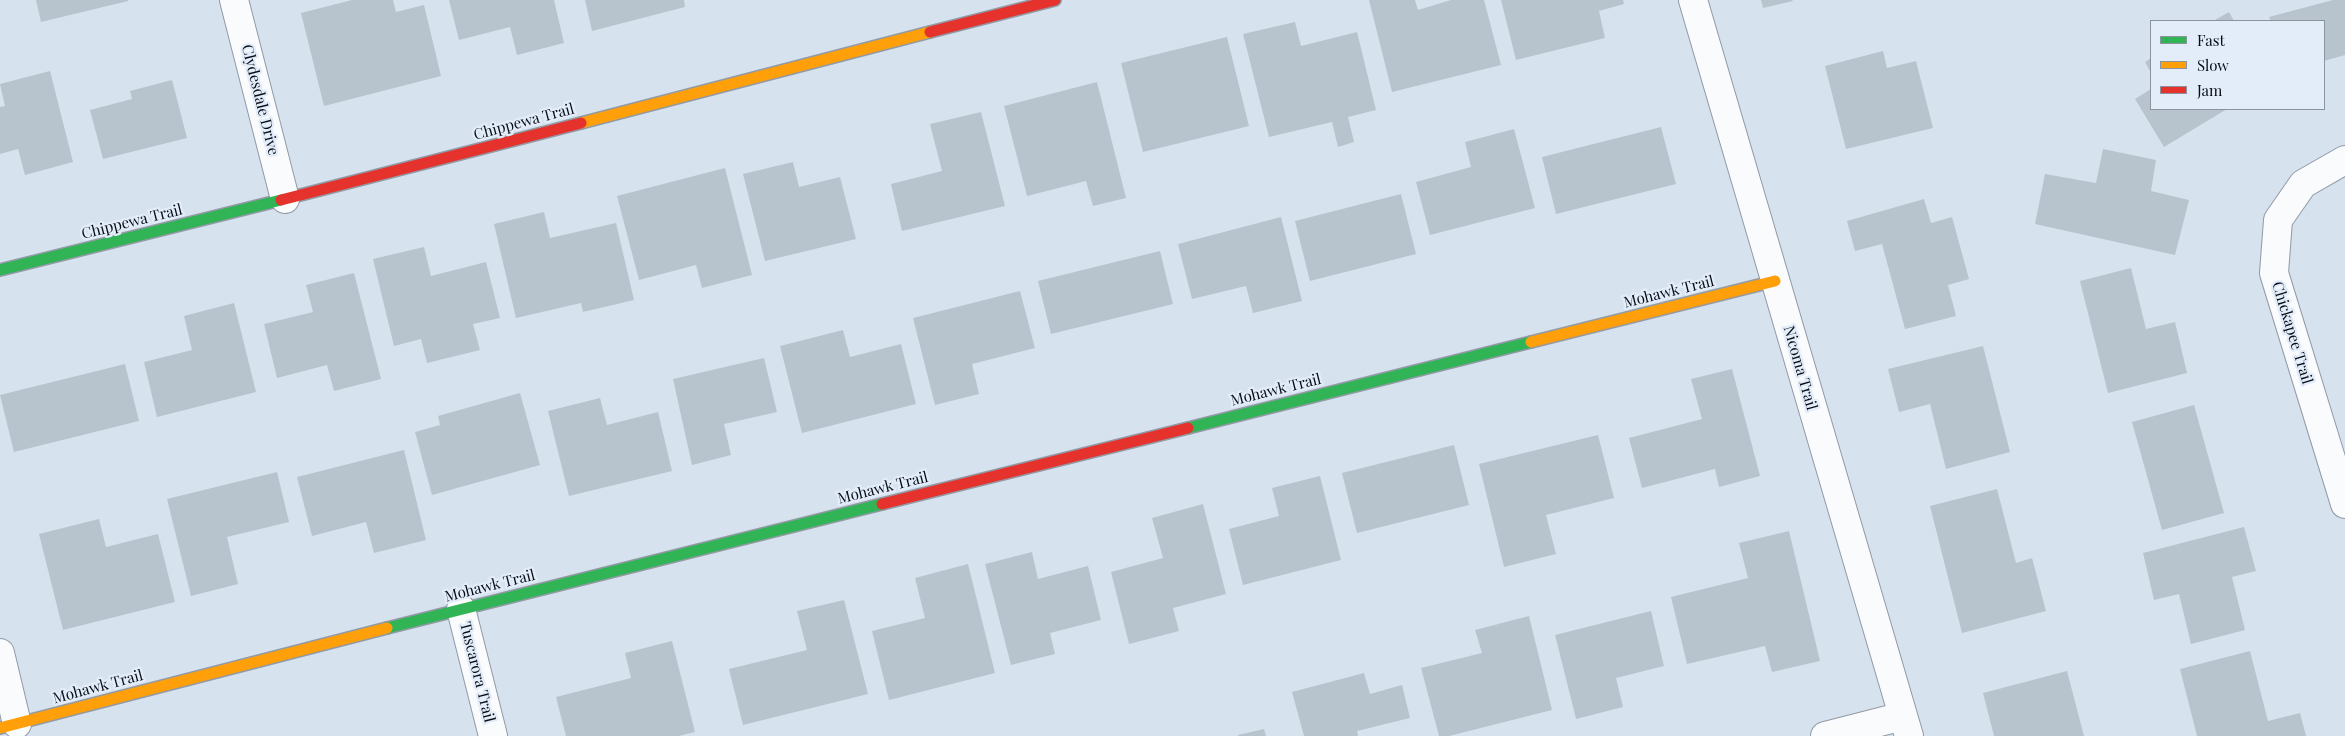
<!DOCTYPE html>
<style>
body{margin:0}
#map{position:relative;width:2345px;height:736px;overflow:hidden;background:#d7e2ef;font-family:"Playfair Display",serif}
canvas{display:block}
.legend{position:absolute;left:2150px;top:20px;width:175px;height:90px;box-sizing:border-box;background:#e3edf9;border:1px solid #8a939e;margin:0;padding:6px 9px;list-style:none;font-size:15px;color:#050c16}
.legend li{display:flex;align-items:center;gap:10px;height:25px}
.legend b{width:25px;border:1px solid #8a939e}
</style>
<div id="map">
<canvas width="2345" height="736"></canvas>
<ul class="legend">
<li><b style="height:6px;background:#30b455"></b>Fast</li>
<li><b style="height:6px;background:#ff9f0a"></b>Slow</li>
<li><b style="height:6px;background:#e5322d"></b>Jam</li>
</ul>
</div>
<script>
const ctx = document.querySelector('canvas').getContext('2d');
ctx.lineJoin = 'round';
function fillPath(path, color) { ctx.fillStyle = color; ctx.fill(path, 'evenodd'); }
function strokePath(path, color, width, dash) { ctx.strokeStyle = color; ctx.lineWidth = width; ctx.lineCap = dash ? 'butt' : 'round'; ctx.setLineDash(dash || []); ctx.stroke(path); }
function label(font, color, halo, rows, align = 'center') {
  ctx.font = font + ' "Playfair Display",serif'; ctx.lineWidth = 4.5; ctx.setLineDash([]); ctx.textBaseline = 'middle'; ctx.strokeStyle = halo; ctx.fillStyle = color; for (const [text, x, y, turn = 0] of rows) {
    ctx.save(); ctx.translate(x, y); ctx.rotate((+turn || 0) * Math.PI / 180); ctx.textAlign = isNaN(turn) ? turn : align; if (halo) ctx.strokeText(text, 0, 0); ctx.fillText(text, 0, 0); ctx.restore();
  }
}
fillPath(new Path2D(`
 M36,0H128V1L41,22Z
 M352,0H393L396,12L424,5L441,76L324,106L301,13Z
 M449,0H554L564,43L517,55L510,27L459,40Z
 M585,0H684L685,7L592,31Z
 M1369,0H1415L1418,10L1451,0H1484L1501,65L1392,92Z
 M1501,0H1623L1624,4L1599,11L1605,38L1516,60Z
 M1761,0H1792L1793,1L1763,8Z
 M2333,0H2345V55L2324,61V21H2271L2269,17Z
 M2229,12L2234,21H2213Z
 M1295,22L1301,46L1357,32L1376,110L1348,117L1354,142L1338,147L1332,122L1269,137L1243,34Z
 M1227,37L1249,126L1143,152L1121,63Z
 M1883,51L1887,68L1916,61L1933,128L1846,149L1825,66Z
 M2151,58V73L2145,62Z
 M50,71L73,162L25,175L18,149L0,154V107L5,106L0,84Z
 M172,80L187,138L103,159L90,110L132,99L130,91Z
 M1097,82L1126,198L1093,206L1086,181L1027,196L1004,106Z
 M2151,89V109H2227L2164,147L2135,99Z
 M981,112L1005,206L902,231L891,184L942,171L930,124Z
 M1661,127L1676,184L1556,214L1542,157Z
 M1514,129L1535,208L1430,235L1416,182L1471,167L1465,142Z
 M2103,149L2156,160L2151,191L2189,200L2175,255L2035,224L2045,174L2096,183Z
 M793,162L799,187L840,177L856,239L765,261L743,174Z
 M725,168L752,275L702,288L696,265L639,280L617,196Z
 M1401,194L1416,254L1310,281L1295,221Z
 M1924,199L1931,223L1952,217L1969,279L1948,285L1956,316L1905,329L1882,244L1855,251L1847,221Z
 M544,212L550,238L616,223L634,300L583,312L581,303L516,318L494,224Z
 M1281,217L1302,301L1253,313L1246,286L1192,299L1178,244Z
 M424,247L431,276L486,262L500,318L473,324L480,350L427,363L421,339L394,346L373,259Z
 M1160,251L1173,304L1051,334L1038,281Z
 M2131,268L2146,329L2175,322L2187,373L2108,393L2080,281Z
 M354,273L381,379L334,391L327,365L277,378L264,324L313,312L306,285Z
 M1020,291L1035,348L972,364L979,394L935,405L913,318Z
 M234,303L256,392L157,417L144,362L192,350L184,316Z
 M843,330L850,357L901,344L916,404L802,433L780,346Z
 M1983,346L2010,452L1946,469L1930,404L1899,412L1888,369Z
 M764,358L777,412L724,424L731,455L692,465L673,379Z
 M125,364L139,421L14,452L0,395Z
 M1732,369L1760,476L1719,487L1715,469L1642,488L1629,438L1702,419L1691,379Z
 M520,393L540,465L432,495L415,432L440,425L438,416Z
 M600,398L607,425L658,412L672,471L569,496L548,411Z
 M2194,405L2224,513L2162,530L2132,422Z
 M1598,435L1614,498L1546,515L1556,554L1504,567L1479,464Z
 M1454,445L1469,505L1357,533L1342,473Z
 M404,450L426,540L374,553L366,522L312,536L297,477Z
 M277,472L289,522L227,537L238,584L191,596L167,499Z
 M1320,476L1341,560L1243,585L1229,529L1279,516L1272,488Z
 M1997,489L2016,563L2032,558L2046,611L1962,633L1930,506Z
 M1203,504L1226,594L1173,608L1179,631L1129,644L1111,572L1163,558L1152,518Z
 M99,519L106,547L158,534L175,602L63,630L39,534Z
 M2244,527L2256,571L2232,577L2245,630L2191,644L2179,594L2154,600L2143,553Z
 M1789,531L1820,661L1772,672L1765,646L1687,664L1671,597L1748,578L1739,543Z
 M1032,552L1038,579L1088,566L1101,620L1050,633L1055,654L1011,665L985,564Z
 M968,564L995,673L889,700L872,631L925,618L915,578Z
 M844,600L868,694L743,725L729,669L807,650L797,611Z
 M1651,611L1664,666L1616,678L1623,707L1576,719L1555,635Z
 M1529,616L1552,710L1449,736H1439L1421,668L1482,653L1475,630Z
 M672,641L695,732L679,736H566L556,697L631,678L625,653Z
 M2250,651L2268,721L2300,713L2306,736H2197L2180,669Z
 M2067,671L2084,736H1994L1983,693Z
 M1364,673L1370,694L1402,685L1410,718L1357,731L1358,736H1304L1292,692Z
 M1264,729L1266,736H1238V735Z`), '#b7c4cd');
const street = new Path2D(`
 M234,0L285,199
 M1693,0L1909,736
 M2345,160L2303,184L2278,220L2274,273L2345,504
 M461,609L493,736
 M0,653L17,724
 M1825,736L1903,716`);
const fast = new Path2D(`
 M0,270L281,200
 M1188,428L1531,342
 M387,628L882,504`);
const slow = new Path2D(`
 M581,123L930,32
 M1531,342L1775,281
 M0,728L387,628`);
const jam = new Path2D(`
 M930,32L1055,0
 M281,200L581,123
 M882,504L1188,428`);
strokePath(street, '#919aa5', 30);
strokePath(fast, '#919aa5', 14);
strokePath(slow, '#919aa5', 14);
strokePath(jam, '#919aa5', 14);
strokePath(street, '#f9fbfd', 28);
strokePath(fast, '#30b455', 11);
strokePath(slow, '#ff9f0a', 11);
strokePath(jam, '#e5322d', 11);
label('15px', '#050c16', '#e3edf9', [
 ["Clydesdale Drive",260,100,76],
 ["Chippewa Trail",524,122,-15],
 ["Chippewa Trail",132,222,-14],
 ["Mohawk Trail",1669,292,-14],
 ["Chickapee Trail",2292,333,73],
 ["Nicoma Trail",1800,368,74],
 ["Mohawk Trail",1276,390,-14],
 ["Mohawk Trail",883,488,-14],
 ["Mohawk Trail",490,586,-14],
 ["Tuscarora Trail",477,672,76],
 ["Mohawk Trail",98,687,-15]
]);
</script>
